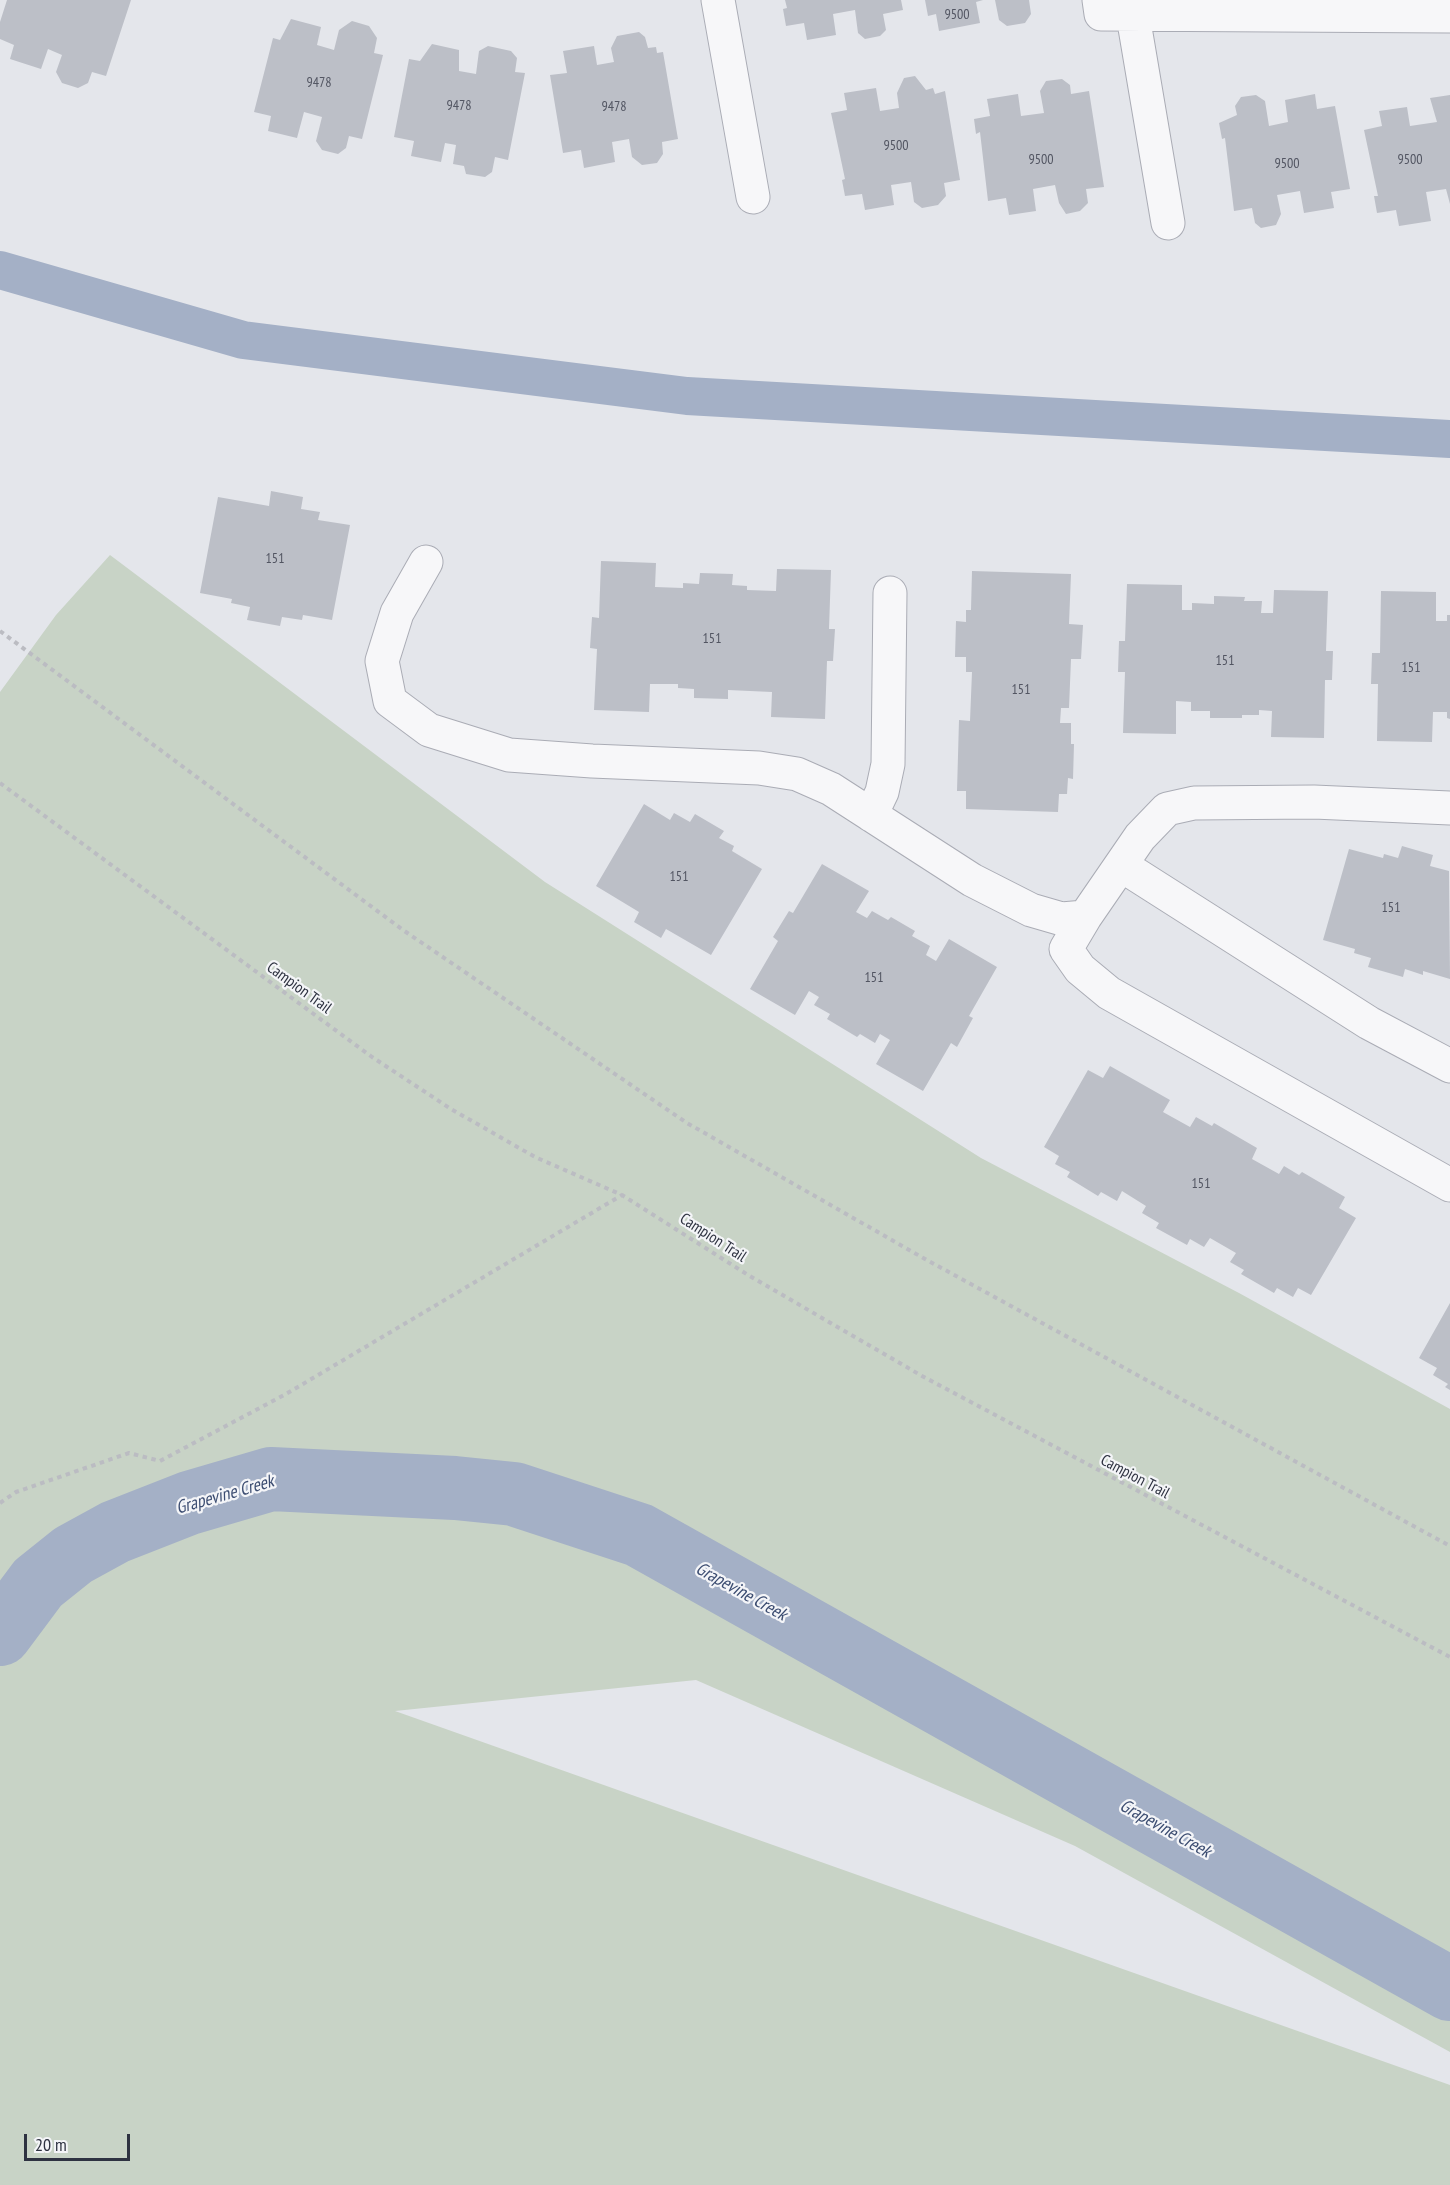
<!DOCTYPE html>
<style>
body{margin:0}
#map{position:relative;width:1450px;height:2185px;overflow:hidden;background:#e4e6eb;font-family:"PT Sans Narrow",sans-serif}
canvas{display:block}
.scale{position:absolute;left:24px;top:2134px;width:106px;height:27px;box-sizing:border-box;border:3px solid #2e3241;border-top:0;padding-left:8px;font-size:18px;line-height:21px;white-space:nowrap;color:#2e3241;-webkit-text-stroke:4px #f4f5f8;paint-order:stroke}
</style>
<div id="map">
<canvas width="1450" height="2185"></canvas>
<div class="scale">20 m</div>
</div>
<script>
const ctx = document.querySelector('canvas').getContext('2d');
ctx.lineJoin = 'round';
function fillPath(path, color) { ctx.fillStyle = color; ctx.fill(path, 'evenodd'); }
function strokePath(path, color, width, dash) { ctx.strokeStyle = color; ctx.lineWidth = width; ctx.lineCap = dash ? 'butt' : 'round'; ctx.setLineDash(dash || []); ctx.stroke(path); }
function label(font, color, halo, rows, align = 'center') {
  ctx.font = font + ' "PT Sans Narrow",sans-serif'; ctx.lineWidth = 4.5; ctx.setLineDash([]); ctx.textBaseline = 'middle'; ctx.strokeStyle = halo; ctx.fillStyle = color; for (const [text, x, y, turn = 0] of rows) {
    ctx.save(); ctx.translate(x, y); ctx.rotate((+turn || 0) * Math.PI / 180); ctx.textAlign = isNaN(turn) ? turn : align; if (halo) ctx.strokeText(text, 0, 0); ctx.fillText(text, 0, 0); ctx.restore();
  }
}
fillPath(new Path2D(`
 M110,555L545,882L981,1158L1239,1293L1450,1409V2052L1075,1846L696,1680L395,1711L1450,2085V2185H0V692L56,615Z`), '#c8d3c6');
strokePath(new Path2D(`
 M0,270L243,340L687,396L1450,439`), '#a4b0c6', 38);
strokePath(new Path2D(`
 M0,1634L38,1583L73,1555L115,1532L189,1503L271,1479L455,1488L514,1494L639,1535L1450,1989`), '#a4b0c6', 64);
fillPath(new Path2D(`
 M7,0H131L106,76L92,72L88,83L78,88L62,83L56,72L62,55L48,49L41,69L10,59L14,45L0,39V22Z
 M785,0H901L903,10L883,14L886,30L880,36L865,39L858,33L855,10L833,14L836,35L807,40L804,23L786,26L783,9L787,8Z
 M925,0H983L976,2L980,23L939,31L936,14L928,16Z
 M995,0H1029L1031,14L1025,23L1007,26L999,20Z
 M291,19L321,27L317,45L334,50L339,30L352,21L369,26L377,38L374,53L383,55L362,139L349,136L346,148L338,154L322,150L316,141L322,117L304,112L297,138L268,131L271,116L254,112L273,38L280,40Z
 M639,32L645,37L648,48L656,47L657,53L663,52L678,139L662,142L663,154L657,163L642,165L632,157L629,139L612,142L615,162L584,168L581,150L563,153L550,75L567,73L563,51L594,46L597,65L614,62L611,48L617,36Z
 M432,44L459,50V71L476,74L479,51L488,46L511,51L517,58L515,72L525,73L508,160L495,157L492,172L485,177L466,174L464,166L453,164L456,145L445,143L441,162L411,156L414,141L394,137L409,59L420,61Z
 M915,76L926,90L933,88L935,94L945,91L960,180L944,183L946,196L938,205L922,208L914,202L911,182L891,185L894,205L865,210L862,194L845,196L842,180L845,179L831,113L847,110L844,93L876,88L880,111L899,108L897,93L904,78Z
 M1062,79L1070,85L1071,94L1089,91L1104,187L1086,189L1088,203L1080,211L1066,214L1059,203L1055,185L1033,189L1036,211L1009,215L1006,198L988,201L980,132L976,134L974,119L990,116L987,99L1018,94L1021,116L1044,113L1040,91L1046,81Z
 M1315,94L1317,109L1335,106L1350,189L1331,192L1334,208L1304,213L1300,191L1277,195L1281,214L1276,225L1261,228L1255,223L1252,208L1234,211L1225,138L1222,139L1219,123L1237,115L1235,106L1241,97L1256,95L1265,101L1269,126L1288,122L1285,100Z
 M1450,95V204L1446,189L1426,192L1431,221L1399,226L1396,210L1377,213L1374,196H1378L1364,130L1382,126L1379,111L1407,107L1410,126L1437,122L1430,98Z
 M271,491L303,497L301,509L320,512L318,520L350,525L332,620L303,615L302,620L282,617L280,626L247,620L250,607L231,603L232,599L200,593L218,497L269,506Z
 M601,561L656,563L655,587L683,588V583L699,584L700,573L733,574L732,585L747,586V590L776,591L777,569L831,570L829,629H835L833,661H827L825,719L771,717L772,692L728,690V699L694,698V689L678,688V684H650L649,712L594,710L597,649L590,648L592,617L599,618Z
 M972,571L1071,574L1069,624L1083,625L1081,659H1071L1069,708H1061L1060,723H1071V744H1074L1073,779L1068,778L1067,794H1059L1058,812L966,809V791H957L959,720L970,721L972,672H966V657H955L956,621L966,622V610H971Z
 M1127,584L1182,585V610H1192V603L1214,604V596L1245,597L1244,601H1262L1261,613H1273L1274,590L1328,591L1326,651H1333L1332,680H1325L1324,738L1271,737L1272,711L1259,710V715H1242V718H1210V711H1191V702L1176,701V734L1123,733L1125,672H1118L1119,641H1125Z
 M1381,591L1436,592V621H1447V615H1450V719L1447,718V712H1433L1432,742L1377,741L1378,684H1371L1372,653H1380Z
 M644,804L670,820L674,813L690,822L695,814L724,831L719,838L734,846L732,851L762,869L711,955L666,929L661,938L634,922L639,912L596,886Z
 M1402,846L1433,855L1430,866L1449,871L1450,979L1423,971V975L1405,969L1403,977L1368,967L1371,958L1354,953L1355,949L1323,940L1349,849L1383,858L1384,854L1398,858Z
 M822,864L869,891L856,912L867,918L872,911L888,920L891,917L915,931L912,936L930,946L926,955L936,961L949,939L997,967L969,1016L973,1018L957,1047L951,1043L923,1091L876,1064L890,1040L880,1034L875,1043L860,1034L857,1037L827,1019L830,1014L814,1005L819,997L809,991L795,1015L750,989L778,941L773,937L789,911L793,913Z
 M1110,1066L1170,1100L1163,1112L1190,1127L1196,1117L1212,1126L1214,1123L1257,1148L1252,1159L1279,1174L1284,1166L1299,1175L1302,1172L1345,1197L1339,1208L1356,1218L1311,1295L1298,1288L1293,1297L1277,1288L1274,1293L1241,1274L1244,1270L1230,1262L1236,1253L1210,1238L1204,1247L1190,1239L1187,1245L1156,1228L1159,1223L1142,1213L1146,1206L1122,1191L1117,1201L1101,1192L1098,1196L1067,1177L1070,1172L1055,1164L1059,1156L1044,1147L1088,1070L1103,1078Z
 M1450,1303V1390L1445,1387L1448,1384L1433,1375L1437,1368L1419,1358Z`), '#bcbfc7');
const minor = new Path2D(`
 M718,0L753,197
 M1099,0L1101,14L1450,16
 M1133,16L1168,223
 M426,562L397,613L382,661L390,701L429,730L509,755L592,761L759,768L797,774L831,789L972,880L1031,910L1062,919L1085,917
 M1450,808L1314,802L1194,803L1167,809L1140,837L1085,917L1066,949L1080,969L1109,993L1450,1185
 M871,815L882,792L888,764L890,593
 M1121,865L1369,1023L1450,1066`);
strokePath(minor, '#aaacb5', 35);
strokePath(new Path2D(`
 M0,631L403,930L687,1123L925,1259L1450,1546
 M0,783L372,1057L451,1109L535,1157L622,1195L748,1275L922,1376L1450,1657
 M0,1503L16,1492L129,1453L160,1461L286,1394L622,1195`), '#bbbcc2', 4, [4.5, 4.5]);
strokePath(minor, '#f7f7f9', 33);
label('14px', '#525562', null, [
 ["9500",957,15],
 ["9478",319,83],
 ["9478",459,106],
 ["9478",614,107],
 ["9500",896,146],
 ["9500",1041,160],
 ["9500",1410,160],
 ["9500",1287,164],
 ["151",275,559],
 ["151",712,639],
 ["151",1225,661],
 ["151",1411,668],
 ["151",1021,690],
 ["151",679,877],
 ["151",1391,908],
 ["151",874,978],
 ["151",1201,1184]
]);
label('16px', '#2e3241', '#f4f5f8', [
 ["Campion Trail",299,988,36],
 ["Campion Trail",713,1238,33],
 ["Campion Trail",1135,1477,28]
]);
label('italic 18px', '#3c4d71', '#f4f5f8', [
 ["Grapevine Creek",225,1495,-16],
 ["Grapevine Creek",741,1592,29],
 ["Grapevine Creek",1165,1829,29]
]);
</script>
